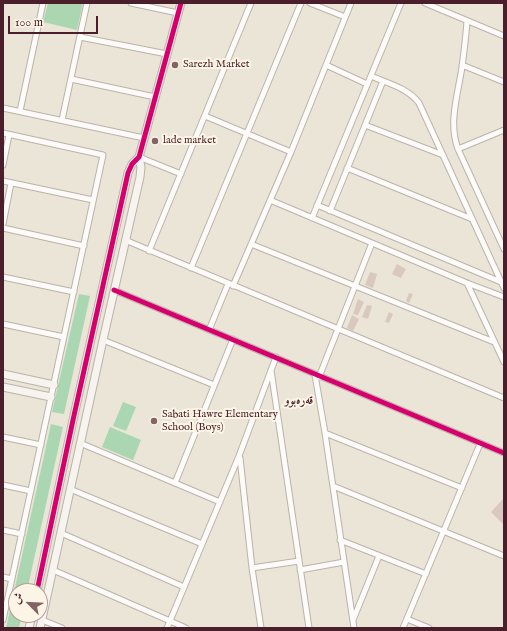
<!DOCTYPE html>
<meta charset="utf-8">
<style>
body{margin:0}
#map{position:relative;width:507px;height:631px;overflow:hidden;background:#eae5d6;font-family:"IM FELL English",Amiri,serif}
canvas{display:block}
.frame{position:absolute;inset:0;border:4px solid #4a1f2b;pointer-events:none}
.north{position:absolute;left:8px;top:583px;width:40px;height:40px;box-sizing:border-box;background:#fcf5e5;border:1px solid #b59f9b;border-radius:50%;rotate:294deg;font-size:11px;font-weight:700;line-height:16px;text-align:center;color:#4a1f2b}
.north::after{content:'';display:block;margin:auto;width:14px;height:18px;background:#826467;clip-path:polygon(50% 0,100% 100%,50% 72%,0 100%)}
.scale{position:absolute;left:8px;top:16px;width:90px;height:18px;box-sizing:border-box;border:2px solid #4a1f2b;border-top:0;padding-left:5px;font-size:12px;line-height:14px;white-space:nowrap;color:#4a1f2b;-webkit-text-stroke:3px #fcf5e5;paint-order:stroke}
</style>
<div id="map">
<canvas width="507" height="631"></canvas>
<div class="frame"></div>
<div class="north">ش</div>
<div class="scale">100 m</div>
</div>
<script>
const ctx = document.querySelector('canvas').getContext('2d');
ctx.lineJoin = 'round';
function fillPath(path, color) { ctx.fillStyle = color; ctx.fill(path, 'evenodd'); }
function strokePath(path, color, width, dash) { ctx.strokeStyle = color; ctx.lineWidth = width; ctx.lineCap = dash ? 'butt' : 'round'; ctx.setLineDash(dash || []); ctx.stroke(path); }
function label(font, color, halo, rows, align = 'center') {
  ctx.font = font + ' "IM FELL English",Amiri,serif'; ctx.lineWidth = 4; ctx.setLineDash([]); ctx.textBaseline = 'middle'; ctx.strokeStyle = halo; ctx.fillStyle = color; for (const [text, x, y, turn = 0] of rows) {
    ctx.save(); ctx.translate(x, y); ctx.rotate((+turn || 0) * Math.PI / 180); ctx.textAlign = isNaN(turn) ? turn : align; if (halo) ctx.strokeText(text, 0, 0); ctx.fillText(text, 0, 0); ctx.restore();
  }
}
fillPath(new Path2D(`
 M48,3H83L77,30L43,22Z
 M79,294L90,296L64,414L52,412Z
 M123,402L136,407L126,431L113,426Z
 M51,424L63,427L27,591H16V615H22L19,628H6Z
 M110,427L141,440L133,460L102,447Z`), '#aad7b1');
fillPath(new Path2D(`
 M397,264L406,269L401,278L392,274Z
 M370,272L377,274L373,288L365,285Z
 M409,293L413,294L409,303L406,301Z
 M358,299L364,302L358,315L353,314Z
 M367,305L372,306L368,319L362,317Z
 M389,312L393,314L389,323L385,322Z
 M352,315L359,319L353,331L347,328Z
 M504,498V525L491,512Z`), '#dac8bf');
const street = new Path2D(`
 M131,3L178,13
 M310,3L345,17
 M425,3L504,36
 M467,21C466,36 464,52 462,67C458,94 448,123 458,149L504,249
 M80,37L167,54
 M326,65L367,84
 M462,65L504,82
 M371,76C387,83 408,88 419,103L504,288
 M71,79L155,97
 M3,108L144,138
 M20,111L43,3
 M205,116L291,152
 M62,120L87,3
 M365,125L443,155
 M3,133L103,155L3,620
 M458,149L504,130
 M139,157L181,174
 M3,165L9,135
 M347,168L472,219
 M3,181L93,200
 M270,200L467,283L504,297
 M317,205L501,282
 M330,211L383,81
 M312,218L401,3
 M3,224L11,183
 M3,228L84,246
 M125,240L504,398
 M251,244L494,342
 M149,251L251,3
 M191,268L301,3
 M3,277L74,292
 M467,283L504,362
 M233,286L291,152L351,3
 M114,290L504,453
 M3,324L64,337
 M209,330L228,284
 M103,340L214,385
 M271,370L309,628
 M315,375L325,433L354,628
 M319,377L372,243
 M325,433L462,488
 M3,437L41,445
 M80,443L220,502
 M240,458L252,568L261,628
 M175,483L233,339
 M3,485L31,491
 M333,486L504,556
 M70,489L202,544
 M3,530L22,534
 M61,533L184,587
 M340,540L426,574
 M252,568L299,561
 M53,570L186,628
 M300,570L344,562
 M3,577L12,579
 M407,619L429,628
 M42,620L62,628
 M353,620L379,556
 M167,628L239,456L276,357
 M403,628L480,444`);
const secondary = new Path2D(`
 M3,374L54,385
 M3,387L51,397
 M37,591L73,420L128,173L132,164L139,157L181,3
 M29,628L32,615
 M40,628L103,340L140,177L141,167L139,157`);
strokePath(street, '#bab3ab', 7);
strokePath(secondary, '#bab3ab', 9);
strokePath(street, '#fcfbf9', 5);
strokePath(secondary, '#f7f3ef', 7);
strokePath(new Path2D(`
 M114,290L504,453
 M37,591L73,420L128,173L132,164L139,157L181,3`), '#d6006c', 5);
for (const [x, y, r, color] of [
 [175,65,4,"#826467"],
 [155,141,4,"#826467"],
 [154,421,4,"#826467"]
]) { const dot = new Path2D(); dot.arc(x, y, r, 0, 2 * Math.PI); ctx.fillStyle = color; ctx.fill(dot); strokePath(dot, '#fcf5e5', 1.5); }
label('11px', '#4a1f2b', '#fcf5e5', [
 ["Sarezh Market",183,65],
 ["lade market",163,141],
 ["Sabati Hawre Elementary",162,415],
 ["School (Boys)",162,428]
], 'left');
label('bold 12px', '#4a1f2b', '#fcf5e5', [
 ["قەرەبوو",299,402]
]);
</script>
